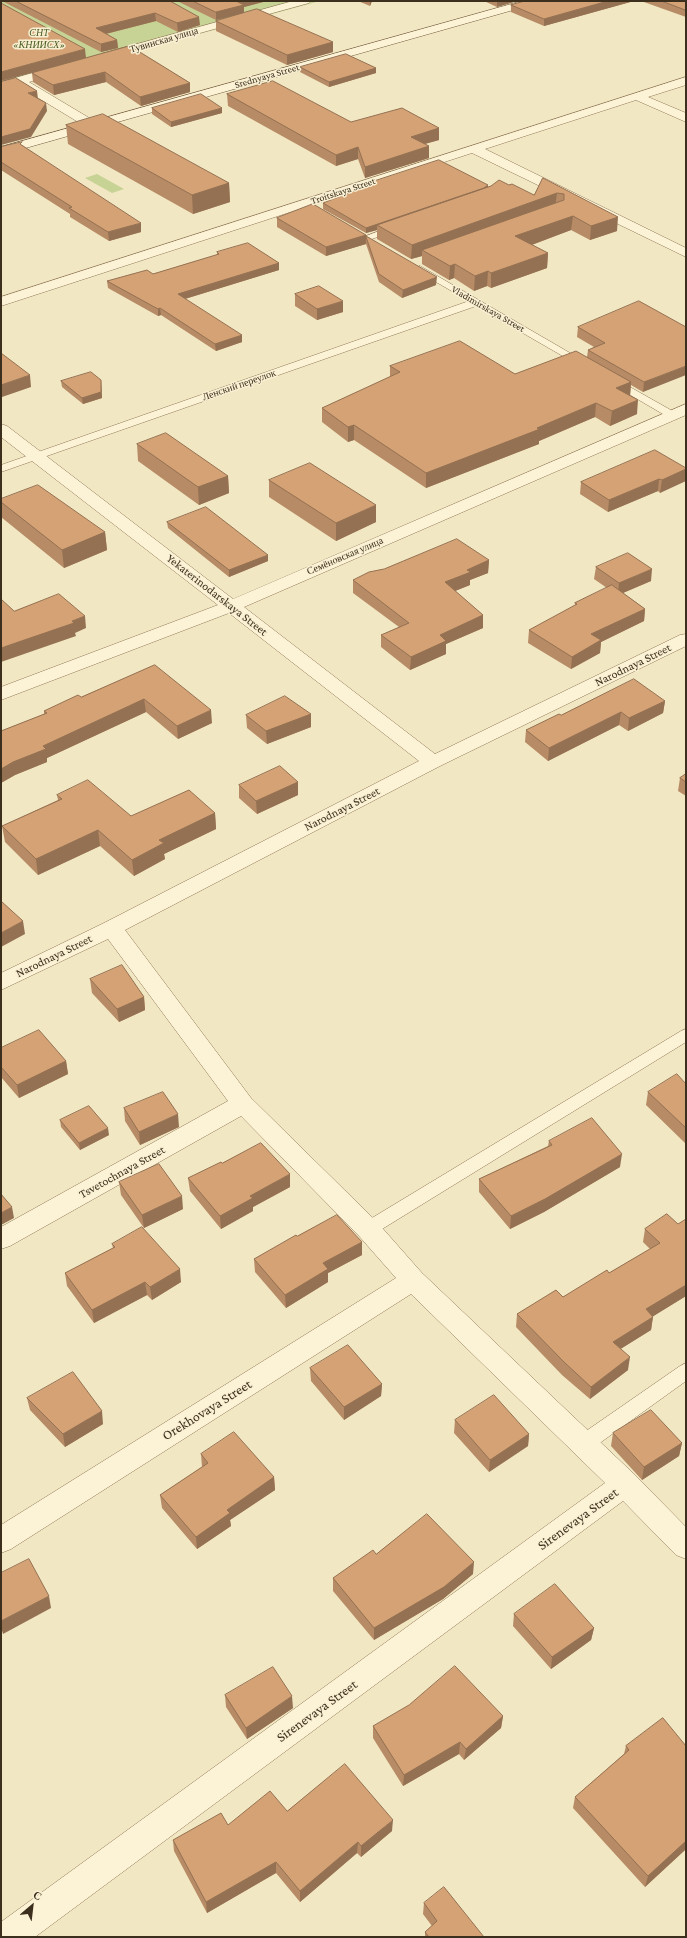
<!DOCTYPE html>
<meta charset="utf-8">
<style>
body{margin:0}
#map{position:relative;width:687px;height:1938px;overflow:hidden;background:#f2e7c3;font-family:"Crimson Pro",serif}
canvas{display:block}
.frame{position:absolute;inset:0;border:2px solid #3d2f1d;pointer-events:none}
.north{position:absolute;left:12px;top:1886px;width:40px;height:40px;-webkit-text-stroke:3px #f9f0d3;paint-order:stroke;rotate:28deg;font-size:11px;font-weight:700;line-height:16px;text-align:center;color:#3d2f1d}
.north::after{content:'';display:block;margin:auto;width:14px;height:18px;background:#3d2f1d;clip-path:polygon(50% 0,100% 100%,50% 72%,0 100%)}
</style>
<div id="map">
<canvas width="687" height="1938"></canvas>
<div class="frame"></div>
<div class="north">С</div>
</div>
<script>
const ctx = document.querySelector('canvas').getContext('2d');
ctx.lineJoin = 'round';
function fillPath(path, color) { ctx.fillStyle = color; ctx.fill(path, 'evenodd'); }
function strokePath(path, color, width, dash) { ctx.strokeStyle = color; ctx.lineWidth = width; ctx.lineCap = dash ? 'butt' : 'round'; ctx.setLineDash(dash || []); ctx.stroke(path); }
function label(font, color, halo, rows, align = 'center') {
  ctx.font = font + ' "Crimson Pro",serif'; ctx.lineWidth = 3; ctx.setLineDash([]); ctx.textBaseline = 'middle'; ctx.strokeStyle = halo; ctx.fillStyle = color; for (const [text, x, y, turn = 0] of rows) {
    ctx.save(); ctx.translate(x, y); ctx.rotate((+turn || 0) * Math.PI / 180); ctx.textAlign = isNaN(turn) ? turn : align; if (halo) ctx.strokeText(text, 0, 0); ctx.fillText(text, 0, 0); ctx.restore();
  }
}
fillPath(new Path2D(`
 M1,1H320L1,88Z
 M97,174L124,189L112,193L85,178Z`), '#c7d295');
const lane = new Path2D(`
 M395,225L400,228L398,230L366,241L361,238Z
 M420,266L589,364L588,366H580L476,306L1,472V465L469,301L417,271L415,269Z
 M614,378L676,413L677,415L672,418L668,417L610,383L609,381L610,379Z
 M686,1029V1042L374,1234L368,1236L362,1234L359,1229L362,1224L681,1031Z
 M686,1363V1381L590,1450L583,1452L576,1450L574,1444L576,1438L680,1366Z`);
const street = new Path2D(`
 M293,1H311L309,3L109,58H101L99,56L101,54Z
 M61,65L67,69L65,72L29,82L96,122L98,125L96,128H88L17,85L1,90V82Z
 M686,77V85L648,97L686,113V122L636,100L485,149L686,248V257L472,153L1,306V297Z
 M686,404V415L244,607L435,754L680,635L686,634V646L440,766L125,930L251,1098L377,1222L422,1273L635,1475L686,1527V1559L676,1555L623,1501L35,1937H1V1922L605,1483L411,1294L11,1549L1,1553V1525L396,1278L359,1236L241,1116L10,1246L1,1249V1227L228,1101L108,939L1,990V973L104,923L419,761L229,613L1,700V687L218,605L1,437V424L7,426L233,599Z`);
const secondary = new Path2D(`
 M522,1H540L538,3L1,155V147Z`);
strokePath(lane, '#8f7857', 1);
strokePath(street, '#8f7857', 1);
strokePath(secondary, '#71593b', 1);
fillPath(lane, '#fcf3d7');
fillPath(street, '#fcf3d7');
fillPath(secondary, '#fcf3d7');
fillPath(new Path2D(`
 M2,1H170L200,25L178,32L156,21L106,34L117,40L118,48L101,52Z
 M177,1H267L244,7V13L216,20Z
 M358,1H372L370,6Z
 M484,1H517L497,7Z
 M525,1H634L544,26L511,12V5Z
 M641,1H686V17Z
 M216,21L333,42V52L287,65L216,31Z
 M130,46L190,83V92L141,106L106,82L54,95L33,82L32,73Z
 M300,67L376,68V73L329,87L300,72Z
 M227,94L351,122L439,128V140L425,144L429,158L365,178L358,159L336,166L228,106Z
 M152,108H222V113L171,127L152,114Z
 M66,125L229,183L230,202L193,214L68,144Z
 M22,145L141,232L109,241L70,217V214L1,170V147Z
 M543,178L617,231L590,240L571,230L532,245L548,253L547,268L491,288L487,286L474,291L454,278L449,280L422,264V256L411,259L377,239V230L366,233L323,209V203L369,185V183L488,187L509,185L534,195Z
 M277,218L366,235V244L326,256L277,227Z
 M366,236L436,285L402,298L379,282L366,244Z
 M217,252L279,263V270L185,299L242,342L216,351L161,315L158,316L108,288L107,281L153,274L217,255Z
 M295,294L343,312L317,320L295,306Z
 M578,327H686L643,392L631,385L630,395L637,414L610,426L595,417L539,441V444L426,488L354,440L348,442L322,422V408L390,377V366L515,374L587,357L588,350L594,347L577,337Z
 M101,380L102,398L83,404L62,387L61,381Z
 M137,444L228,476L229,493L199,505L138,461Z
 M686,468L660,493L658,491L608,512L580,494L581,482Z
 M269,480L376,522L336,541L269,497Z
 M1,499L105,532L107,550L64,568L1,517Z
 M167,522L268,561L229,577L168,528Z
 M489,560L488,573L470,580V585L455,591L483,615V628L446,644V654L410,670L381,647V635L399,627L353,593V580Z
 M596,567L651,581L623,593L645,609L644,621L601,642L600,653L571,669L528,643L529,630L575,606V603L607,588L594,579Z
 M155,665L212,723L178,739L146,712L47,758V762L15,775L1,783V731L44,714V711L81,697Z
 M665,701L663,713L628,731L619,725L548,761L525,742L526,730L561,715Z
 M311,714V727L267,744L247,728L246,715Z
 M686,774V796L678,791L680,778Z
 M298,782V795L257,814L239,798V785Z
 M57,795L131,816L215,813L216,829L164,854L165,859L134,876L100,846L38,875L5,842L2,826L58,800Z
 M90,979L144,997L145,1010L119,1022L92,993Z
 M1,1048L66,1061L68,1074L19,1098L1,1077Z
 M686,1084V1144L646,1105L648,1092Z
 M124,1108L179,1127L140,1145L125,1121Z
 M60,1120L109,1135L80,1150L61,1127Z
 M549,1141L620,1167L544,1212L510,1229L479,1192V1179L548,1146Z
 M222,1163L290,1187L253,1207V1211L221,1229L190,1191L188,1178Z
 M119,1182L183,1209L144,1228L121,1195Z
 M667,1214L686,1296L653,1316L651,1330L620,1349L628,1370L590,1399L562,1375L516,1327L517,1314L563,1297L609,1273L650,1249L643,1242L645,1229Z
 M297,1236L362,1242V1255L328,1273V1282L286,1308L255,1272L254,1259Z
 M112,1244L181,1282L152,1300L147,1295L94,1323L67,1286L65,1273L113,1248Z
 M310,1368L382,1384L381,1396L344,1420L311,1381Z
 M27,1398L103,1424L65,1447L30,1410Z
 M455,1420L529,1434L528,1446L489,1472L454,1433Z
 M613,1433L682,1443L679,1456L642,1480L611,1446Z
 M201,1454L274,1477L275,1490L230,1520L231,1526L197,1549L162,1508L160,1495L202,1467Z
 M376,1554L473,1574L443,1599L374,1640L333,1591V1578Z
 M514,1614L594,1628L591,1640L551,1669L513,1626Z
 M225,1695L293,1708L247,1739L226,1707Z
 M503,1716L501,1728L464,1760L459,1754L403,1786L373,1738V1726Z
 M663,1718L685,1850L645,1887L573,1808L575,1797L624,1754L626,1746Z
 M287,1811L392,1831L361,1857L357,1853L300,1902L276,1873L207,1913L174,1851L173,1840L228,1825Z
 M424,1903L484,1937H425V1932L432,1926L423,1914Z`), '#b68b65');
fillPath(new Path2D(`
 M236,1H267L244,7V13L216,20V12Z
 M370,1H372L370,6Z
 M497,1H517L497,7Z
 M608,1H634L544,26V19Z
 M155,13L156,21L97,36L96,28Z
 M199,17L200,25L178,32L177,23Z
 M117,40L118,48L101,52V44Z
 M333,42V52L287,65V55Z
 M85,49L86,58L1,81V72Z
 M376,68V73L329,87V82Z
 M105,72L106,82L54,95L53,85Z
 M190,83V92L141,106L140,97Z
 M37,91L38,99L28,93Z
 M46,103L47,111L31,137L1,145V137Z
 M222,108V113L171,127V122Z
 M439,128V140L410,148L411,137Z
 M429,146V158L365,178V167Z
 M358,147V159L336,166V155Z
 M229,183L230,202L193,214L192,195Z
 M488,185V190L377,225V230L366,233V228Z
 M557,193L555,208L422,250V256L411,259L412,245Z
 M573,216L571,230L515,251V236Z
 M618,217L617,231L590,240L591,226Z
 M141,223V232L109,241L108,232Z
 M366,235V244L326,256V247Z
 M548,253L547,268L491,288V273Z
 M279,263V270L178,301V294Z
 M455,264L454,278L449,280L450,266Z
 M488,271L487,286L474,291L475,276Z
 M437,277L436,285L402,298L403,290Z
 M343,301V312L317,320V309Z
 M160,308L161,315L158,316V309Z
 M242,335V342L216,351L215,344Z
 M686,366V375L643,392L644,382Z
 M30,375L31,387L2,397L1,385Z
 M101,380L102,398L83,404L82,398Z
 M631,382L630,397L616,388Z
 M638,400L637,414L610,426L612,411Z
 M596,403L595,417L539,441V444L426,488V473Z
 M354,425V440L348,442V427Z
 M686,469V481L660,493L662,480Z
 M228,476L229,493L199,505L198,487Z
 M659,479L658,491L608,512L609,500Z
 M376,505V522L336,541V523Z
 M105,532L107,550L64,568L62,550Z
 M268,555V561L229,577V570Z
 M489,560L488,573L470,580V585L445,595V582L467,570Z
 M652,569L651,581L618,595L619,583Z
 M645,609L644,621L601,642L600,653L571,669L572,657L591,634Z
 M483,615V628L446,644V654L410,670L411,657L440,635Z
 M85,616L86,628L75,633L76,636L1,662V648Z
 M144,699L146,712L47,758V762L15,775L1,783V769L13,762L43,746Z
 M665,701L663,713L628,731L629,718Z
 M211,710L212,723L178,739L177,726Z
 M621,712L619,725L548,761L549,748Z
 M311,714V727L267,744L266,731Z
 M298,782V795L257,814L256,801Z
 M215,813L216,829L164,854L165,859L134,876L132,860L159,840Z
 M98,830L100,846L38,875L36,859Z
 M23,921L25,934L1,947V933Z
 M144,997L145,1010L119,1022L117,1009Z
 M66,1061L68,1074L19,1098L17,1085Z
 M178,1114L179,1127L140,1145L139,1132Z
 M108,1128L109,1135L80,1150L79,1143Z
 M622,1154L620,1167L544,1212L510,1229L511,1216Z
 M290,1174V1187L253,1207V1211L221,1229L220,1216L250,1196Z
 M182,1196L183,1209L144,1228L142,1215Z
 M12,1207L14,1218L1,1225V1213Z
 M362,1242V1255L328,1273V1282L286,1308L285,1295L323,1263Z
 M180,1269L181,1282L152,1300L150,1287Z
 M145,1282L147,1295L94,1323L92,1310Z
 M686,1285V1296L644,1322L646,1309Z
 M653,1317L651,1330L611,1355L613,1342Z
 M630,1357L628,1370L590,1399L591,1387Z
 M382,1384L381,1396L344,1420V1407Z
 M102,1411L103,1424L65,1447L63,1434Z
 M529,1434L528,1446L489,1472L490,1460Z
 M682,1443L679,1456L642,1480L644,1467Z
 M274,1477L275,1490L230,1520L231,1526L197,1549L196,1537L227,1510Z
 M474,1562L473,1574L443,1599L374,1640V1628Z
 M49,1596L51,1608L3,1634L1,1627V1621Z
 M594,1628L591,1640L551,1669L552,1657Z
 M292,1696L293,1708L247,1739L246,1728Z
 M503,1716L501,1728L464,1760L466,1749Z
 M460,1742L459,1754L403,1786L404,1775Z
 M393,1820L392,1831L361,1857V1846Z
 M686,1836V1847L685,1850L645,1887L648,1876Z
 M358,1842L357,1853L300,1902V1891Z
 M276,1862V1873L207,1913L206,1902Z`), '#947152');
const building = new Path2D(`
 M16,1H170L199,17L177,23L155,13L96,28L117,40L101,44Z
 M193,1H237H236L244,5L216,12Z
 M525,1H608L544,19L511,5Z
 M662,1H686V10Z
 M1,3L85,49L1,72Z
 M257,9L333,42L287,55L216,21Z
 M130,46L190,83L140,97L105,72L53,85L32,73Z
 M346,54L376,68L329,82L300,67Z
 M16,78L37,91L28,93L46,103L30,129L1,137V82Z
 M273,81L351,122L402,108L439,128L411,137L429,146L365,167L358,147L336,155L227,94Z
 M201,94L222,108L171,122L152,108Z
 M103,114L229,183L192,195L66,125Z
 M22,142L20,144L141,223L108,232L69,208L72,207L1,162V147Z
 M439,160L488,185L484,188L366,228L323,203L369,185V183Z
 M543,178L618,217L591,226L573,216L515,236L548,253L491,273L488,271L475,276L455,264L450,266L422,250L564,200V194L557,193L412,245L377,225L491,186L499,180L509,185L512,184L534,195Z
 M313,204L366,235L326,247L277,218Z
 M366,236L437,277L403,290L379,274Z
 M248,243L279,263L178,294L242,335L215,344L160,308L158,309L107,281L147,270L153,274L219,254L217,252Z
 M319,286L343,301L317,309L295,294Z
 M639,301L686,327V366L644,382L588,350L605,343L578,327Z
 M460,341L515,374L576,351L631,382L616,388L638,400L612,411L596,403L537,428L540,429L426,473L354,425L348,427L322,408L400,372L390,366Z
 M1,353L30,375L1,385Z
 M91,372L101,380V392L82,398L61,381Z
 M166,433L228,476L198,487L137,444Z
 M655,450L686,468V469L662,480L659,479L609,500L581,482Z
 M310,463L376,505L336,523L269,480Z
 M38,485L105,532L62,550L1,502V499Z
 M206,507L268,555L229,570L167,522Z
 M457,539L489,560L467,570L471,572L445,582L483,615L440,635L446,641L411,657L381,635L409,623L353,580L369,572L384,569Z
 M628,553L652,569L619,583L596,567Z
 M612,585L645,609L591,634L601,640L572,657L529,630L577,604L575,603Z
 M59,594L85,616L72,621L74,623L1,648V599L14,611Z
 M155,665L211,710L177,726L144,699L43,746L46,749L13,762L1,769V731L47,713L44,711L78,695L81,697Z
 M634,679L665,701L629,718L621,712L549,748L526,730L559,714L561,715Z
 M285,696L311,714L266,731L246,715Z
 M280,766L298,782L256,801L239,785Z
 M686,774V782L680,778Z
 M88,780L131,816L189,790L215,813L159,840L164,843L132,860L98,830L36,859L2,826L62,799L57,795Z
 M1,901L23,921L1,933Z
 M122,965L144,997L117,1009L90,979Z
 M39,1030L66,1061L17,1085L1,1067V1048Z
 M677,1074L686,1084V1128L648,1092Z
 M163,1092L178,1114L139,1132L124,1108Z
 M89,1106L108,1128L79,1143L60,1120Z
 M592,1118L622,1154L545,1199L511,1216L479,1179L552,1145L549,1141Z
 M261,1143L290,1174L250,1196L253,1198L220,1216L188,1178L221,1162L222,1163Z
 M159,1164L182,1196L142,1215L119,1182Z
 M1,1194L12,1207L1,1213Z
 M667,1214L678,1224L686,1219V1285L646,1309L653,1317L613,1342L630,1357L591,1387L564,1362L517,1314L556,1290L563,1297L607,1270L609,1273L660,1243L645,1229Z
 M337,1215L362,1242L323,1263L328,1269L285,1295L254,1259L296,1235L297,1236Z
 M142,1227L180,1269L150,1287L145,1282L92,1310L65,1273L115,1247L112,1244Z
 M348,1345L382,1384L344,1407L310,1368Z
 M73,1372L102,1411L63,1434L27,1398Z
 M494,1395L529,1434L490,1460L455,1420Z
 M651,1410L682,1443L644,1467L613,1433Z
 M234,1432L274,1477L227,1510L230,1513L196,1537L160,1495L208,1463L201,1454Z
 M427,1514L474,1562L444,1587L374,1628L333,1578L373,1550L376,1554Z
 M29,1559L49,1596L1,1621V1573Z
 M555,1584L594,1628L552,1657L514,1614Z
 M455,1666L503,1716L466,1749L460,1742L404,1775L373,1726L409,1705Z
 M273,1667L292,1696L246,1728L225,1695Z
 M663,1718L686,1746V1841L648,1876L575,1797L629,1750L626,1746Z
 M345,1764L393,1820L361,1846L358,1842L300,1891L276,1862L206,1902L173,1840L221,1813L228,1825L270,1791L287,1811Z
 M444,1887L484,1937H429L425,1932L437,1921L424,1903Z`);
fillPath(building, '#d4a275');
strokePath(building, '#947152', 1);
label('italic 10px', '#4a5c22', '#f9f0d3', [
 ["СНТ",39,33],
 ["«КНИИСХ»",39,45]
]);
label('10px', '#3d2f1d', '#f9f0d3', [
 ["Тувинская улица",164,40,-16],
 ["Srednyaya Street",267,76,-16],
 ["Troitskaya Street",343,191,-18],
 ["Vladimirskaya Street",488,309,30],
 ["Ленский переулок",239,385,-19],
 ["Семёновская улица",345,556,-23]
]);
label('12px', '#3d2f1d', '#f9f0d3', [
 ["Yekaterinodarskaya Street",217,595,38],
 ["Narodnaya Street",633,665,-26],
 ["Narodnaya Street",342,809,-27],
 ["Narodnaya Street",54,956,-26],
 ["Tsvetochnaya Street",122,1172,-29]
]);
label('14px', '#3d2f1d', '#f9f0d3', [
 ["Orekhovaya Street",207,1410,-32],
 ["Sirenevaya Street",578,1519,-36],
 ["Sirenevaya Street",317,1711,-36]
]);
</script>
